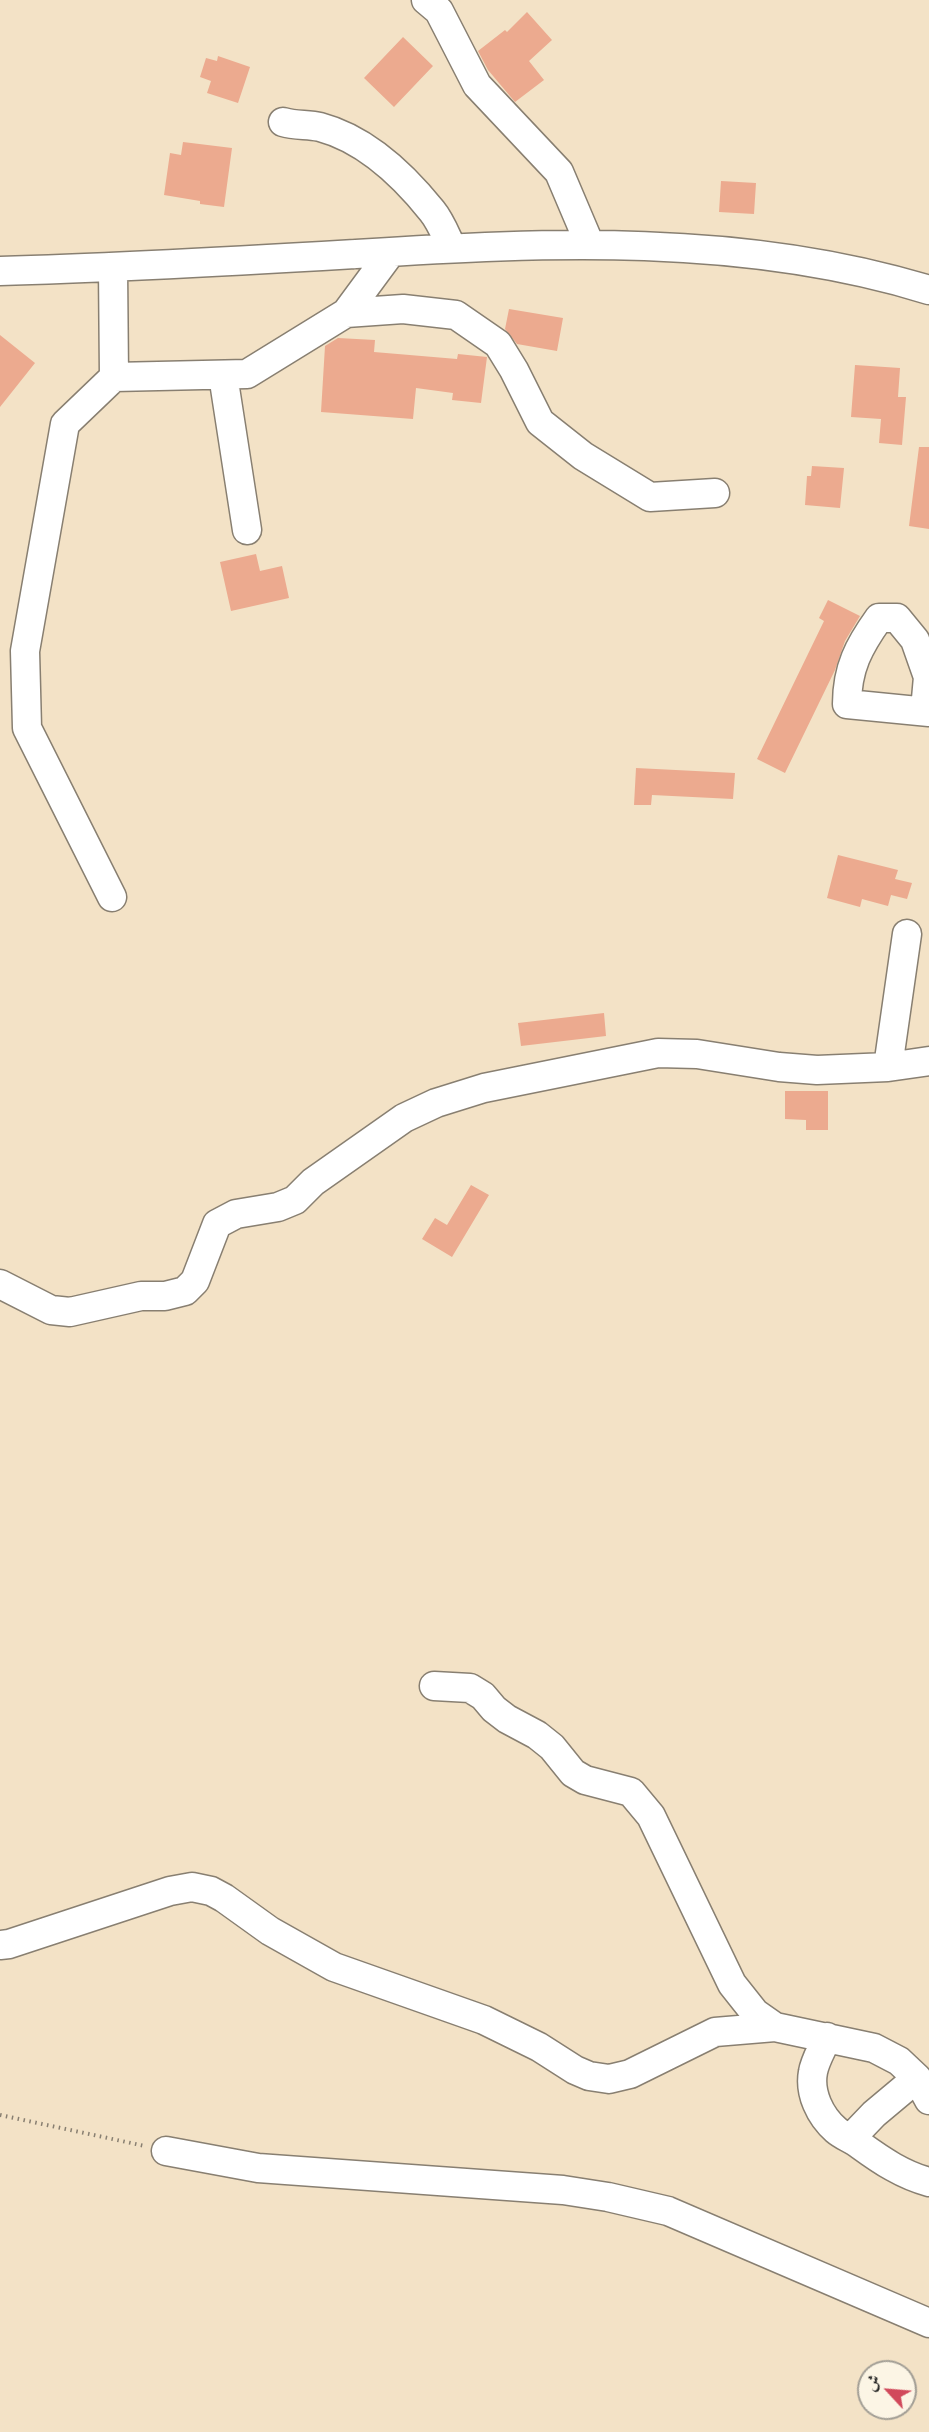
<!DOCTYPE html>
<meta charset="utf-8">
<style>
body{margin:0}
#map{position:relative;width:929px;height:2432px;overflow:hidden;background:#f3e2c6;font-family:"IM FELL French Canon",Amiri,serif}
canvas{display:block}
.north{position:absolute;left:857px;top:2360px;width:60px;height:60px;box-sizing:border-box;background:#fcf5e5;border:2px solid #a29e95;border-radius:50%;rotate:296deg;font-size:16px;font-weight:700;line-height:24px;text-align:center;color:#1c1c1c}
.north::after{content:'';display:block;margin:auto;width:21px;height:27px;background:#d1495b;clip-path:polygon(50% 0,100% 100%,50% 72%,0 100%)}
</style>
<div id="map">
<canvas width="929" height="2432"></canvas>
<div class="north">ش</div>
</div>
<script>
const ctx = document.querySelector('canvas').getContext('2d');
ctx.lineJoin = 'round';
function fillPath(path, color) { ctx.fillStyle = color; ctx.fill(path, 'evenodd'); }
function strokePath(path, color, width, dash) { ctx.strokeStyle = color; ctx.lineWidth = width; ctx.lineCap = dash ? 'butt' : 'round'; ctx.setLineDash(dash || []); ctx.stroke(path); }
fillPath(new Path2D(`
 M527,12L552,40L529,61L544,80L515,102L488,70L478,51L505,30L507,32Z
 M403,37L433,66L394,107L364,78Z
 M218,56L250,67L238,103L207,93L211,81L200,77L206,58L217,61Z
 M183,142L232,148L224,207L200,204V201L164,195L170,153L181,155Z
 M721,181L756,183L754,214L719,212Z
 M509,309L563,318L557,351L517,344L505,329Z
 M0,335L35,363L0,407Z
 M338,338L375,340L374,352L457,359L458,354L487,357L481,403L452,400L453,393L416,388L413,419L321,412L325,346Z
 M855,365L900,368L898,397H906L902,445L879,443L881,419L851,417Z
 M919,447H929V529L909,526Z
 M812,466L844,468L840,508L805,505L807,476H811Z
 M256,554L260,571L282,566L289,598L231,611L220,562Z
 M828,600L860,616L845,641L835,670L785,773L757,759L824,621L819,618Z
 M636,768L735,773L733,799L652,795L651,805H634Z
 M838,855L898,870L895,879L912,883L907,899L891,895L888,906L862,899L860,907L827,898Z
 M604,1013L606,1036L521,1046L518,1023Z
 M785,1091H828V1130H806V1120L785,1119Z
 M471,1185L489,1195L452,1257L422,1239L435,1218L447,1225Z`), '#ecaa8f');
const minor = new Path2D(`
 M426,0L439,11L477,85L559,172L590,245
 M283,122C296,126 308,124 320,127C365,139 404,176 432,211C441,222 446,236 452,248
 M113,268L114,377
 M0,271C119,268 237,261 356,254C547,242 744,233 929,290
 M346,313L403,309L456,315L498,344L514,370L540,422L583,456L650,497L715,493
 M223,375L247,530
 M929,711L925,710L928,677L915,640L897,618H879C859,646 847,668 847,704L929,712
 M112,897L27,728L25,651L65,424L114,377L247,374L346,313L391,252
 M888,1067L907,934
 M0,1284L51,1310L70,1312L141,1296H165L185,1291L195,1281L217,1224L236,1214L278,1207L295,1200L313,1182L404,1118L436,1103L484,1088L658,1053L697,1054L779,1067L817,1070L888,1067L929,1061
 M434,1686L470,1688L483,1696L494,1709L507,1719L537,1735L552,1747L573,1773L585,1780L631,1792L651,1816L732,1984L755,2013L775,2027
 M0,1945L9,1944L170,1891L192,1887L211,1891L224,1898L270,1931L334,1967L484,2020L539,2047L575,2070L589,2076L609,2079L630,2074L715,2032L775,2027L874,2048L899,2061L917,2078L929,2100
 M827,2037C823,2048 815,2060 813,2072C809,2093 820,2116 836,2130C843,2136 852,2139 860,2145C882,2161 903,2175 929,2182
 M851,2138L874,2114L917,2078
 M166,2151L258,2168L563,2190L608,2197L668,2211L929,2323`);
strokePath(minor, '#887f71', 31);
strokePath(new Path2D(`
 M0,2115L145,2146`), '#887f71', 4, [1.5, 4.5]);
strokePath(minor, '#fff', 28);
</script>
